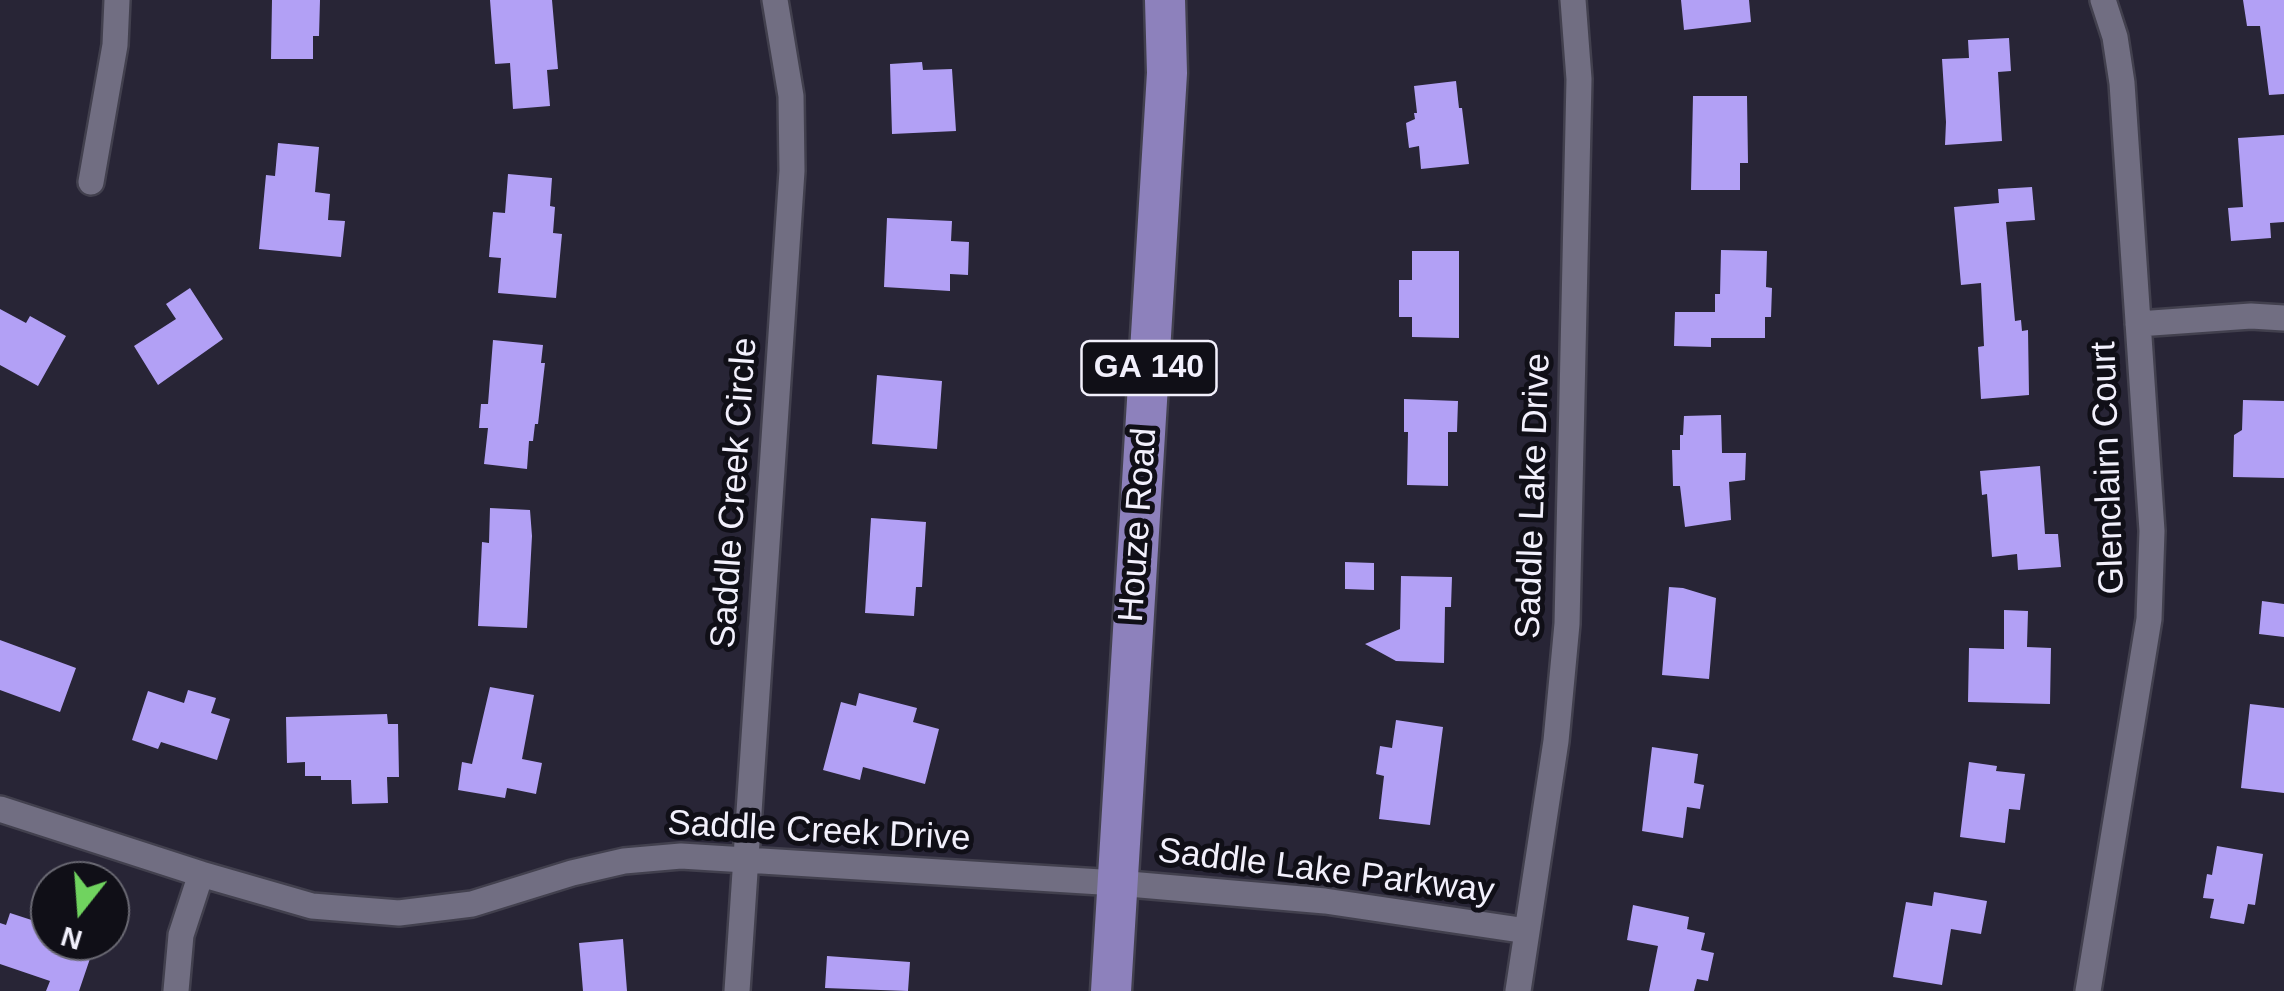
<!DOCTYPE html>
<style>
body{margin:0}
#map{position:relative;width:2284px;height:991px;overflow:hidden;background:#282536;font-family:Arial,sans-serif}
canvas{display:block}
.north{position:absolute;left:30px;top:861px;width:100px;height:100px;box-sizing:border-box;background:#100f17;border:2px solid #6a6973;border-radius:50%;rotate:197deg;font-size:28px;font-weight:700;line-height:40px;text-align:center;color:#f2f0fc}
.north::after{content:'';display:block;margin:auto;width:35px;height:45px;background:#70d35f;clip-path:polygon(50% 0,100% 100%,50% 72%,0 100%)}
</style>
<div id="map">
<canvas width="2284" height="991"></canvas>
<div class="north">N</div>
</div>
<script>
const ctx = document.querySelector('canvas').getContext('2d');
ctx.lineJoin = 'round';
function fillPath(path, color) { ctx.fillStyle = color; ctx.fill(path, 'evenodd'); }
function strokePath(path, color, width, dash) { ctx.strokeStyle = color; ctx.lineWidth = width; ctx.lineCap = dash ? 'butt' : 'round'; ctx.setLineDash(dash || []); ctx.stroke(path); }
function label(font, color, halo, rows, align = 'center') {
  ctx.font = font + ' Arial,sans-serif'; ctx.lineWidth = 10; ctx.setLineDash([]); ctx.textBaseline = 'middle'; ctx.strokeStyle = halo; ctx.fillStyle = color; for (const [text, x, y, turn = 0] of rows) {
    ctx.save(); ctx.translate(x, y); ctx.rotate((+turn || 0) * Math.PI / 180); ctx.textAlign = isNaN(turn) ? turn : align; if (halo) ctx.strokeText(text, 0, 0); ctx.fillText(text, 0, 0); ctx.restore();
  }
}
fillPath(new Path2D(`
 M272,0H320L319,36H313V59H271Z
 M490,0H552L558,69L547,70L550,106L513,109L510,63L495,64Z
 M1681,0H1749L1751,22L1684,30Z
 M2243,0H2284V94L2269,95L2260,26H2247Z
 M2009,38L2011,71L1998,72L2002,141L1945,145L1946,122L1942,59L1969,58L1968,40Z
 M922,62L923,70L952,69L956,131L892,134L890,64Z
 M1456,81L1459,108H1462L1469,164L1421,169L1419,146L1409,148L1406,123L1415,119L1414,113H1417L1414,86Z
 M1693,96H1747L1748,163H1740V190H1691Z
 M2284,135V222L2270,223L2271,238L2231,241L2228,208L2243,207L2238,138Z
 M278,143L319,147L315,192L330,194L328,220L345,221L341,257L259,249L266,175L275,176Z
 M508,174L552,178L550,206L555,207L553,233L562,234L556,298L498,293L501,258L489,257L493,212L505,213Z
 M2032,187L2035,220L2006,222L2015,321L2021,320L2022,331L2028,330L2029,395L1981,399L1978,347L1984,346L1981,283L1961,285L1954,207L1999,203L1998,189Z
 M887,218L952,221L951,241L969,242L968,275L950,274V291L884,287Z
 M1721,250L1767,251L1766,287L1772,288L1771,317H1765V338H1711V347L1674,346L1675,312H1715V294H1720Z
 M1412,251H1459V338L1412,337V317H1399V280H1412Z
 M190,288L223,339L158,385L134,346L176,319L166,304Z
 M0,309L26,323L30,316L66,336L38,386L0,365Z
 M493,340L543,345L541,363H545L538,424H535L533,441H529L527,469L484,464L488,428H479L481,404H488Z
 M877,375L942,381L937,449L872,444Z
 M1404,399L1458,401L1457,432H1448V486L1407,485L1408,432H1404Z
 M2243,400L2284,401V478L2233,477L2234,435L2242,430Z
 M1721,415L1722,453H1746L1745,480L1729,482L1731,520L1685,527L1680,486H1673L1672,450H1680V435H1683L1684,416Z
 M2040,466L2045,534H2058L2061,567L2018,570L2017,554L1992,557L1987,494L1982,495L1980,471Z
 M490,508L530,510L532,536L527,628L478,626L482,542L489,543Z
 M871,518L926,522L922,587H916L914,616L865,613Z
 M1345,562L1374,563V590L1345,589Z
 M1401,576L1452,577L1451,607H1445L1444,663L1396,661L1365,644L1400,629Z
 M1669,587L1683,588L1716,598L1709,679L1662,675Z
 M2262,601L2284,604V637L2259,634Z
 M2004,610L2028,611L2027,647L2051,648L2050,704L1968,702L1969,648L2004,649Z
 M0,640L76,668L60,712L0,690Z
 M490,687L534,695L522,759L542,763L536,794L507,788L505,798L458,790L462,762L472,764Z
 M188,690L216,698L211,713L230,719L217,760L161,742L158,749L132,740L148,691L184,703Z
 M859,693L917,708L913,722L939,729L925,784L863,767L860,780L823,770L841,702L856,706Z
 M2250,704L2284,708V793L2241,788Z
 M387,714L388,724H398L399,777H387L388,803L352,804L351,780H321V776H305V762L287,763L286,717Z
 M1396,720L1443,727L1430,825L1379,819L1384,776L1376,774L1380,746L1392,748Z
 M1652,747L1698,754L1694,783L1704,785L1700,809L1687,807L1683,838L1642,831Z
 M1969,762L1997,766L1996,771L2025,774L2020,810L2009,809L2005,843L1960,837Z
 M2217,846L2263,854L2255,905L2248,904L2244,924L2210,918L2214,899L2203,898L2207,874L2212,875Z
 M1934,892L1987,901L1981,934L1951,929L1942,985L1893,977L1906,902L1932,906Z
 M1633,905L1689,917L1687,929L1705,933L1701,950L1714,953L1708,981L1697,979L1694,991H1649L1658,946L1627,940Z
 M10,913L50,926V941H96L79,991H46L50,981L0,964V923L6,925Z
 M623,939L627,991H583L579,943Z
 M827,956L910,962L908,991L825,988Z`), '#b2a0f5');
const street = new Path2D(`
 M91,182L115,45L117,0
 M2138,324L2251,316L2284,318
 M0,809L201,874L312,906L399,913L472,904L572,873L624,861L681,856L1117,883L1325,901L1527,931
 M176,991L181,935L201,874
 M737,991L792,171L791,96L775,0
 M1518,991L1556,741L1567,624L1579,79L1573,0
 M2088,991L2149,619L2152,531L2122,83L2115,37L2103,0`);
const primary = new Path2D(`
 M1111,991L1167,73L1165,0`);
strokePath(street, '#42404e', 30);
strokePath(primary, '#42404e', 45);
strokePath(street, '#716e82', 25);
strokePath(primary, '#8d81bc', 40);
for (const [x, y, w] of [
 [1149,368,135]
]) { const box = new Path2D(); box.roundRect(x - w / 2, y - 27, w, 54, 8); ctx.fillStyle = '#100f17'; ctx.fill(box); strokePath(box, '#f2f0fc', 2.5); }
label('bold 32px', '#f2f0fc', null, [
 ["GA 140",1149,368]
]);
label('35px', '#f2f0fc', '#100f17', [
 ["Glenclairn Court",2109,468,-92],
 ["Saddle Creek Circle",735,493,-86],
 ["Saddle Lake Drive",1534,496,-88],
 ["Houze Road",1139,525,-86],
 ["Saddle Creek Drive",819,832,3],
 ["Saddle Lake Parkway",1326,872,7]
]);
</script>
